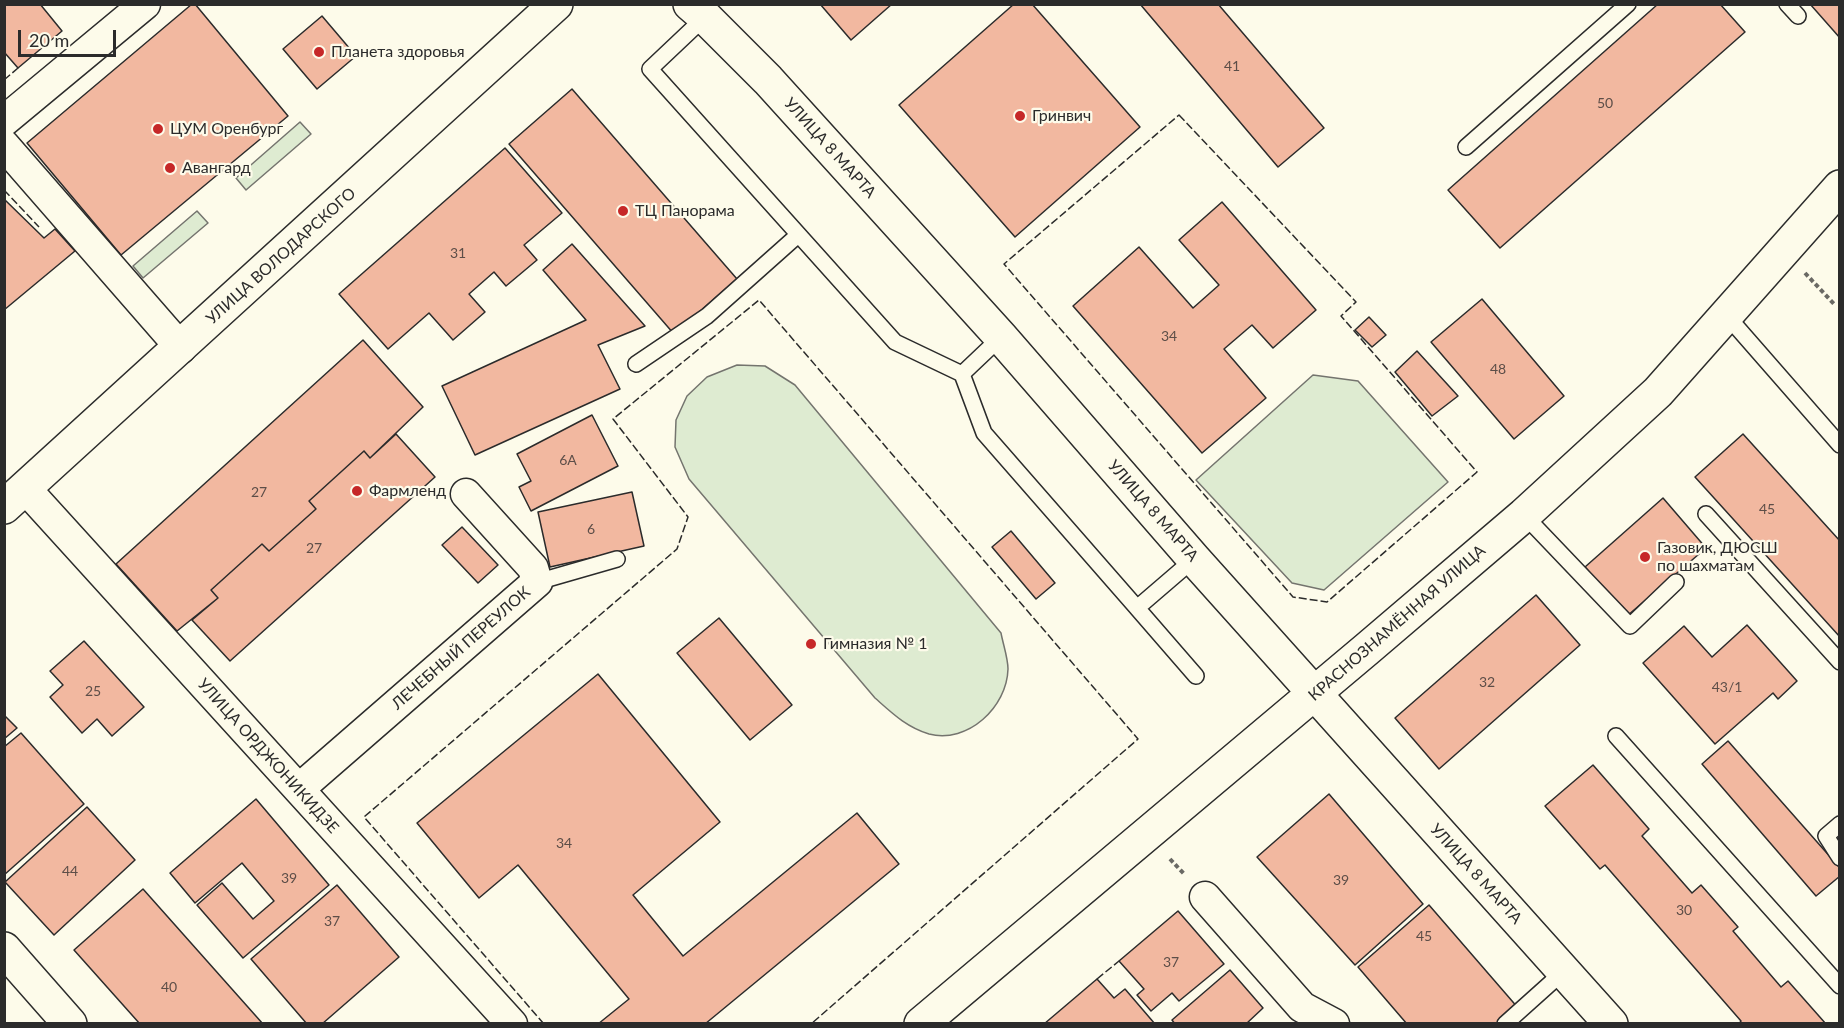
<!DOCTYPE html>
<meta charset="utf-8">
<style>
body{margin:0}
#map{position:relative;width:1844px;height:1028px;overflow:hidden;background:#fdfbea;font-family:Lato,sans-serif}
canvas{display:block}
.frame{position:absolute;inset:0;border:6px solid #2b2b2b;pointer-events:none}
.scale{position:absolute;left:18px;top:30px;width:98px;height:27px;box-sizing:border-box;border:3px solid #2b2b2b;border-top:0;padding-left:8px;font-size:18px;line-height:21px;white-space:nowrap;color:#2b2b2b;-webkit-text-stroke:4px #fdfbea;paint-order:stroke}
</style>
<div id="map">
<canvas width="1844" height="1028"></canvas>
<div class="frame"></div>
<div class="scale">20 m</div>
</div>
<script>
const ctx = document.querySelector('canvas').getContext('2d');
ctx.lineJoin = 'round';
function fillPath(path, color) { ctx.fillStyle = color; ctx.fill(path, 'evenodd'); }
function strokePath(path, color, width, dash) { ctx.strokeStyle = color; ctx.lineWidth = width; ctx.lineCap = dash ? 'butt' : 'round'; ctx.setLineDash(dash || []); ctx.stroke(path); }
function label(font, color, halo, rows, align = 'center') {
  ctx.font = font + ' Lato,sans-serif'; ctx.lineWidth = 4.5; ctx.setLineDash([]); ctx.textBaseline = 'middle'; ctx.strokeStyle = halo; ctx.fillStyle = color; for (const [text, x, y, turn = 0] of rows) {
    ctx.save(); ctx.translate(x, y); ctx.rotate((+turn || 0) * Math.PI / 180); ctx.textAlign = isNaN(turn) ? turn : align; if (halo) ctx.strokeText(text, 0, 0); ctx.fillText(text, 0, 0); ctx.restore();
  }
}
const green = new Path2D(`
 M300,122L311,134L246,190L236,178Z
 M197,211L208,223L143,278L133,266Z
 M737,365L765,366L795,385L1001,633C1003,644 1008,658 1008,669C1007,707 968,744 929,734C906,727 892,713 875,698L689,479L675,447L676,420L687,396L707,377Z
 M1313,375L1358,381L1448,482L1324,590L1292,583L1196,480Z`);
fillPath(green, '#deebd1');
strokePath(green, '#74746e', 1.5);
const building = new Path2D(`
 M4,4H40L62,31L18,68L4,52Z
 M192,4H195L288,116L121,255L27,143Z
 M820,4H892L851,40Z
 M1014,4H1032L1140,127L1015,237L899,105Z
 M1140,4H1218L1324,128L1278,167Z
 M1658,4H1720L1745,32L1500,248L1448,190Z
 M1810,4H1840V38Z
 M322,16L356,56L317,89L283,49Z
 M572,89L737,279L674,334L509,144Z
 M505,148L562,213L524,245L537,260L506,286L494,272L469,294L485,312L453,340L429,313L388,349L339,294Z
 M4,199L44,238L55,229L75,251L4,310Z
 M1222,202L1316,310L1273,348L1252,325L1224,349L1266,398L1202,453L1073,306L1139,247L1193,308L1219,285L1179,240Z
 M572,244L645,326L598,345L620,389L475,455L442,386L586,320L543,270Z
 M1482,299L1564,396L1514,439L1431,342Z
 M1369,317L1386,335L1372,347L1355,330Z
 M363,340L423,407L370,458L364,451L309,501L316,509L269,551L262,544L211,590L218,598L177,631L116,564Z
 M1417,351L1458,396L1432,416L1395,372Z
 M592,415L618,466L531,511L519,487L531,481L517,454Z
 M396,434L435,477L230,661L192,620L218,598L211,590L262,544L269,551L316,509L309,501L364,451L370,458Z
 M1743,434L1840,541V637L1695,477Z
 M632,492L644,546L550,567L538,512Z
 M1663,498L1706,548L1627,616L1585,567Z
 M462,527L498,565L478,583L442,545Z
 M1011,531L1055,583L1036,599L992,547Z
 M1536,595L1580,645L1439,769L1395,718Z
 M719,618L792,705L750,740L677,653Z
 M1747,625L1797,681L1778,699L1773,693L1715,744L1643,663L1684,626L1712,657Z
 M84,641L144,707L112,736L97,719L82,733L50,697L63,685L50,671Z
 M598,674L720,822L633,895L683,956L857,813L899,864L705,1024H598L629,999L518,865L479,898L417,823Z
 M4,715L17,728L4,739Z
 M21,733L84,804L4,875V747Z
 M1728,741L1840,868V876L1816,896L1702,764Z
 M1593,765L1649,829L1642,836L1692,893L1701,885L1738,927L1733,931L1781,987L1788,981L1826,1024H1739L1741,1021L1605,865L1600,869L1545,806Z
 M1329,794L1423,904L1355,965L1257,857Z
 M256,799L329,885L243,958L197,905L222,883L253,919L274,901L242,863L195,903L170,873Z
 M87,807L135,860L54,935L5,882Z
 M337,885L399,957L322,1024H307L251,959Z
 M143,889L263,1024H140L74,950Z
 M1429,905L1519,1009L1502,1024H1407L1358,967Z
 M1178,911L1224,964L1179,1001L1172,993L1151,1011L1137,995L1144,989L1119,961Z
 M1230,970L1263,1008L1246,1024H1175L1172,1020Z
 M1097,979L1114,998L1125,989L1155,1024H1044Z`);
fillPath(building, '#f2b8a0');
strokePath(building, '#2b2b2b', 1.5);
const lane = new Path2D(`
 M1787,4L1798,16
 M705,17L650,69L895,342L962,374L984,433L1137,608L1194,559
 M1466,147L1628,4
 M1728,317L1840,445
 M636,364L707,316L798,235
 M962,374L1001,337
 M1706,514L1840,662
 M1524,515L1630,626L1676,582
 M537,582L617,559
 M1137,608L1196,676
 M1616,736L1840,986
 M1840,824L1826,836L1840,858
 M1505,1024L1563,972`);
const street = new Path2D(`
 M4,121L145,4
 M4,145L181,348
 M25,488L512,1024
 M299,789L537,582L533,568L466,494
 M1205,897L1302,1007L1334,1024`);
const secondary = new Path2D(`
 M4,507L556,4
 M4,949L70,1024
 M921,1024L1367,649L1524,515L1658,392L1840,187`);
const primary = new Path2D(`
 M690,4L705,17L768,80L1001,337L1194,559L1611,1024`);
strokePath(lane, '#2b2b2b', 18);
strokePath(street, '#2b2b2b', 33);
strokePath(secondary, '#2b2b2b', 36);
strokePath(primary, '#2b2b2b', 36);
strokePath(new Path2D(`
 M1805,273L1834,304
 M1170,859L1185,875`), '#6a6964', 4, [4.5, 3]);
strokePath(lane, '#fdfbea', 15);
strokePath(street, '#fdfbea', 30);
strokePath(secondary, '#fdfbea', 33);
strokePath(primary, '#fdfbea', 33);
strokePath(new Path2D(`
 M4,80L18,68
 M1179,115L1356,302L1341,316L1477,472L1327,602L1293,597L1004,264Z
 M4,190L39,227
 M1097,979L1119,961
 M544,1024L364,817L677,549L688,517L613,419L759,300L1138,739L811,1024`), '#2b2b2b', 1.5, [8, 3]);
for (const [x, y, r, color] of [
 [319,52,6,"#c62828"],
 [1020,116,6,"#c62828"],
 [158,129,6,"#c62828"],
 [170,168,6,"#c62828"],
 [623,211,6,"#c62828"],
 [357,491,6,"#c62828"],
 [1645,557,6,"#c62828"],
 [811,644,6,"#c62828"]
]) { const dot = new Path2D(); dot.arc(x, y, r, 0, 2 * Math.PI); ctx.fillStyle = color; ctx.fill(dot); strokePath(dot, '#fdfbea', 2); }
label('14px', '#5d4e48', null, [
 ["41",1232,66],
 ["50",1605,103],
 ["31",458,253],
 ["34",1169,336],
 ["48",1498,369],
 ["6А",568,460],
 ["27",259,492],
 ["45",1767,509],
 ["6",591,529],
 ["27",314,548],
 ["32",1487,682],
 ["43/1",1727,687],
 ["25",93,691],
 ["34",564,843],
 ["44",70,871],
 ["39",289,878],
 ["39",1341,880],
 ["30",1684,910],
 ["37",332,921],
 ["45",1424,936],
 ["37",1171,962],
 ["40",169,987]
]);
label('16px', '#2b2b2b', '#fdfbea', [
 ["Планета здоровья",331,52],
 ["Гринвич",1032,116],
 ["ЦУМ Оренбург",170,129],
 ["Авангард",182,168],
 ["ТЦ Панорама",635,211],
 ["Фармленд",369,491],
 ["Газовик, ДЮСШ",1657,548],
 ["по шахматам",1657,566],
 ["Гимназия № 1",823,644]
], 'left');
label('16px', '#2b2b2b', '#fdfbea', [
 ["УЛИЦА 8 МАРТА",830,148,48],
 ["УЛИЦА ВОЛОДАРСКОГО",281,256,-42],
 ["УЛИЦА 8 МАРТА",1153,511,49],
 ["КРАСНОЗНАМЁННАЯ УЛИЦА",1397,623,-41],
 ["ЛЕЧЕБНЫЙ ПЕРЕУЛОК",461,648,-41],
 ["УЛИЦА ОРДЖОНИКИДЗЕ",268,756,48],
 ["УЛИЦА 8 МАРТА",1476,874,48]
]);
</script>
